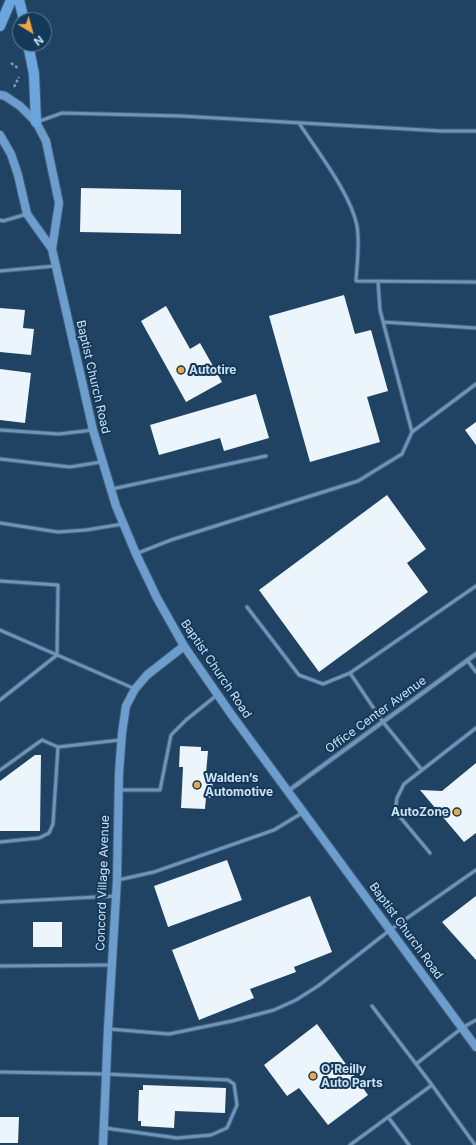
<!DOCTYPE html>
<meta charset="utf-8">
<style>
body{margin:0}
#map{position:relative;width:476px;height:1145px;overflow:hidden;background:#204364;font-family:Inter,sans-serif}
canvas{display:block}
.north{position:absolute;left:12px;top:12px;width:40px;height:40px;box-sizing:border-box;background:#153959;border:1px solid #5f7d98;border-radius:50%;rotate:143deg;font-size:11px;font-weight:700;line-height:16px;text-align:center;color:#cee2f6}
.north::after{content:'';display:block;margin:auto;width:14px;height:18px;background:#f2a542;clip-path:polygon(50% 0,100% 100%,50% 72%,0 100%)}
</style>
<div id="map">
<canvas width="476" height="1145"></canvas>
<div class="north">N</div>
</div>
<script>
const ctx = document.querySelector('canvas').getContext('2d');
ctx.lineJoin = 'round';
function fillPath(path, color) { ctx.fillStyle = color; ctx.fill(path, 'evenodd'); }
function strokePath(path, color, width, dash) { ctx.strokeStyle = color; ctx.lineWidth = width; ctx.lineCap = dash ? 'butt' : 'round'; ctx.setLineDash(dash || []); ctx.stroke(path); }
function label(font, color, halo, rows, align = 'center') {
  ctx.font = font + ' Inter,sans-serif'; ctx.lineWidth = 4; ctx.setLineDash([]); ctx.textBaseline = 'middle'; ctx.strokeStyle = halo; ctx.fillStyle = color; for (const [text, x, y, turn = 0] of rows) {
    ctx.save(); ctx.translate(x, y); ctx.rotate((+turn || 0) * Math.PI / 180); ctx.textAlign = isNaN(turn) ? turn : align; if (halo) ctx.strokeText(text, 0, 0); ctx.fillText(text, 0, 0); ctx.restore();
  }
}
fillPath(new Path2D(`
 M81,188L181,190V234L80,232Z
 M344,295L355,334L371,330L388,391L367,397L380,442L310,462L269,316Z
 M166,306L190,349L200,343L222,382L186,402L141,321Z
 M0,308L25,310L23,328L34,329L31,355L0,352Z
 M0,369L31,373L25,423L0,420Z
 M256,394L269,438L224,451L220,438L159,455L150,425Z
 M476,422V445L465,430Z
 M387,495L426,549L407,563L428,592L319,672L259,590Z
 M180,746L201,747V751H208L206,773H213L212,798L206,797L205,809L181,808L183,767H179Z
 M35,755H41L40,831H0V781Z
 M476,763V833L464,842L420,790L442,791Z
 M227,860L242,900L168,927L154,886Z
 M310,896L332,952L294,967L296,972L250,989L254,998L199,1020L172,950Z
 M476,896V960L442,922Z
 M33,922H62V947H33Z
 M317,1024L368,1095L328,1125L299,1088L287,1096L264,1065Z
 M143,1085L226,1088L225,1113L175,1111L174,1128L141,1126V1121H138L139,1090H143Z
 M0,1117H19L18,1143H0Z`), '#ecf4fc');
const lane = new Path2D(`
 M37,122L62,113L181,116L441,131H476
 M299,123C317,151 351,194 357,226C360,244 357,263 356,281L476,282
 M0,220L3,221L27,214
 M0,271L55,266
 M383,322L476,328
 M0,430L59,434L93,430
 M412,432L476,384
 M0,459L70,467L101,462
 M112,489L266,456
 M0,523L58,532L86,530L123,524
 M138,553L171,540L358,481L402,454L412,432L380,310L378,281
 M0,581L58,585L57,655
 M247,607L299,675L323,684L350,673
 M0,630L133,688
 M467,660L476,672
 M0,700L57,655
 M0,770L42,740L58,747L120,740
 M422,770L383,722L350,673L476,586
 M119,790H160L171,735L186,720L217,695
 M0,842L39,838L49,833L53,824L58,747
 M430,853L395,811L397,798L404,784L476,728
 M118,880L154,872L274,830L302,813
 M0,902L116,896
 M0,966L110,965
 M372,1006L432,1085L475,1145
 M109,1029L169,1034L232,1021L274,1010L296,1000L318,986L390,930L476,870
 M416,1064L462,1028L476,1020
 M0,1072L106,1074L228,1080L234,1084L237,1105L227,1128L211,1135L177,1138L105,1128
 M388,1117L409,1145
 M350,1145L432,1085`);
const street = new Path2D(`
 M288,791L476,654`);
const secondary = new Path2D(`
 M0,95L5,96L20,106L36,122L46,141L59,203L52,249L93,430L116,506L136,554L157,598L184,646L231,714L476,1047
 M0,135L11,154L18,175L27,214L52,249
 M103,1145L108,1029L117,880L119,773L122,733L126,706L135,689L147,675L184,646`);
const primary = new Path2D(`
 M19,0L24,20
 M0,26L11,0
 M28,44L34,74L36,122`);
strokePath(lane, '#41607c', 5);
strokePath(street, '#41607c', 6);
strokePath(secondary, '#41607c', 10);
strokePath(primary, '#41607c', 12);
strokePath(new Path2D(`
 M11,63L18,68
 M14,87L19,77`), '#7d98b2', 2.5, [3, 2]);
strokePath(lane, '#6e94b9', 3);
strokePath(street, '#6e94b9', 4);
strokePath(secondary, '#6d9dcc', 8);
strokePath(primary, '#6ca6df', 10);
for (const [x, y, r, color] of [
 [181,370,4,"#f2a542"],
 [197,785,4,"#f2a542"],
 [457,812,4,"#f2a542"],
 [313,1076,4,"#f2a542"]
]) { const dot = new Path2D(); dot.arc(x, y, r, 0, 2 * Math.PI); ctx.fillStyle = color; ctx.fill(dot); strokePath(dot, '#153959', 1.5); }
label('bold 12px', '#cee2f6', '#153959', [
 ["Autotire",189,370],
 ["Walden’s",205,778],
 ["Automotive",205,792],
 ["AutoZone",449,812,"right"],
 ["O'Reilly",321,1069],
 ["Auto Parts",321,1083]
], 'left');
label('12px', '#cee2f6', '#153959', [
 ["Baptist Church Road",93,377,77],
 ["Baptist Church Road",216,669,56],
 ["Office Center Avenue",376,715,-36],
 ["Concord Village Avenue",103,883,-88],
 ["Baptist Church Road",406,931,54]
]);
</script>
